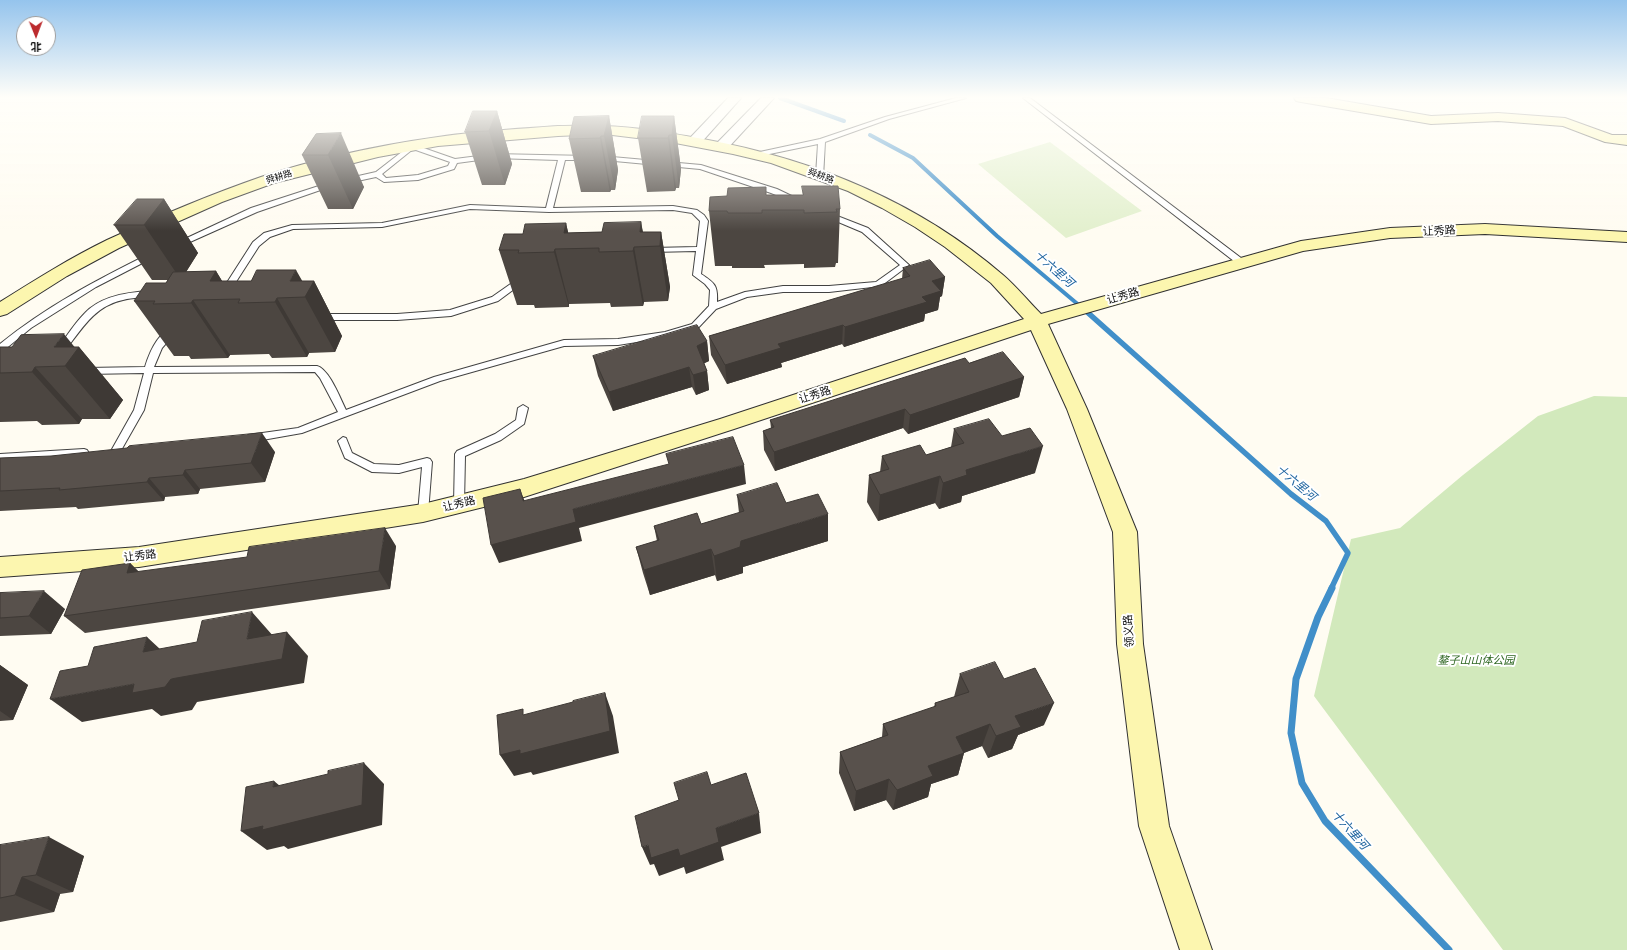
<!DOCTYPE html>
<meta charset="utf-8">
<style>
body{margin:0}
#map{position:relative;width:1627px;height:950px;overflow:hidden;background:#fffcf2;font-family:"Crimson Pro","Noto Sans SC",serif}
canvas{display:block}
.north{position:absolute;left:16px;top:16px;width:40px;height:40px;box-sizing:border-box;background:#fff;border:1px solid #9f9f9f;border-radius:50%;rotate:179deg;font-size:11px;font-weight:700;line-height:16px;text-align:center;color:#0f0f0f}
.north::after{content:'';display:block;margin:auto;width:14px;height:18px;background:#bc2b2e;clip-path:polygon(50% 0,100% 100%,50% 72%,0 100%)}
</style>
<div id="map">
<canvas width="1627" height="950"></canvas>
<div class="north">北</div>
</div>
<script>
const ctx = document.querySelector('canvas').getContext('2d');
ctx.lineJoin = 'round';
function fillPath(path, color) { ctx.fillStyle = color; ctx.fill(path, 'evenodd'); }
function strokePath(path, color, width, dash) { ctx.strokeStyle = color; ctx.lineWidth = width; ctx.lineCap = dash ? 'butt' : 'round'; ctx.setLineDash(dash || []); ctx.stroke(path); }
function label(font, color, halo, rows, align = 'center') {
  ctx.font = font + ' "Crimson Pro","Noto Sans SC",serif'; ctx.lineWidth = 4; ctx.setLineDash([]); ctx.textBaseline = 'middle'; ctx.strokeStyle = halo; ctx.fillStyle = color; for (const [text, x, y, turn = 0] of rows) {
    ctx.save(); ctx.translate(x, y); ctx.rotate((+turn || 0) * Math.PI / 180); ctx.textAlign = isNaN(turn) ? turn : align; if (halo) ctx.strokeText(text, 0, 0); ctx.fillText(text, 0, 0); ctx.restore();
  }
}
fillPath(new Path2D(`
 M1594,396L1627,397V950H1503L1314,696L1351,539L1400,528L1463,475L1538,416Z`), '#d2e9bc');
fillPath(new Path2D(`
 M1050,142L1142,211L1066,238L978,164Z`), '#e3f0ce');
strokePath(new Path2D(`
 M780,98L844,121
 M870,135L913,158L997,236L1087,312`), '#418fc9', 4);
strokePath(new Path2D(`
 M1086,311L1291,494L1326,521L1348,553L1331,589`), '#418fc9', 5.5);
strokePath(new Path2D(`
 M1332,588L1318,617L1296,679L1291,733L1302,783L1325,821L1449,950`), '#418fc9', 7);
const lane = new Path2D(`
 M956,98H966L889,119L825,142L823,177H817L816,175L818,144L755,157L751,155L755,153L820,139L885,117Z
 M1023,98H1030L1245,261V265H1239Z
 M412,144L455,159L494,154L589,156L590,158L586,160H565L553,208L673,206L697,210L704,215L708,221L701,274C715,283 718,286 717,302L745,292L783,286H829L876,282L900,265L862,232L824,216L823,214L827,212L868,228L909,265L881,286L829,292H783L747,297L716,309L698,328L668,337L618,345L564,346L440,381L302,433L251,442L246,438L248,435L298,428L338,412L320,378L315,372L153,373L144,410L119,454H113L111,451L134,410L144,373L86,374L81,371L86,368L145,367C149,354 157,333 172,329L176,332L162,348L154,367L317,366C329,369 340,398 346,410L434,377L564,340L618,339L665,332L692,324L709,306L710,290L705,284L693,275L696,251L652,252L648,250L652,248L697,247L700,221L692,213L673,210L549,212L470,209L382,227L293,229L270,237L259,246L234,285L225,289H219L218,287L228,281L253,242L264,233L292,225L382,223L470,205L546,208L558,160L494,158L457,163L454,169L418,180L384,182L376,177L348,183L344,181L345,179L376,172ZM413,149L450,162L448,166L418,175L386,178L382,174Z
 M601,156L701,165L777,189L800,200L799,202H793L771,193L700,169L604,160L600,158Z
 M328,183H334L335,185L257,212L181,246H178L174,244L251,208Z
 M149,254H155L156,256L96,287L31,328L3,351L0,352V344C47,306 95,281 149,254Z
 M522,276L526,279L525,281L498,301L451,316L397,320H321L317,317L321,314H397L450,310L492,297Z
 M151,291L154,292L155,294L154,296C144,298 133,297 123,300C94,306 81,330 64,352H58L57,350L58,348C67,336 74,324 85,313C101,296 128,292 151,291Z
 M523,405L528,408L524,424L501,440L465,456L464,504L463,507H455L454,504L455,454L457,451L495,434L516,420L518,408Z
 M343,437L346,438L352,453L374,464L399,465L427,458L430,459L432,462L428,513L427,516L423,517L419,516L418,513L422,467L399,473L372,472L345,458L338,441Z
 M84,449L87,450L89,453L87,456L84,457L0,462V454Z`);
const street = new Path2D(`
 M728,98H741L699,145H689L687,142L689,139Z
 M761,98H774L726,150H716L714,147L716,144Z`);
const secondary = new Path2D(`
 M1294,98H1326L1431,116L1498,113L1565,118L1612,135H1627V145L1605,142L1563,126L1498,121L1431,124L1301,102L1296,101Z
 M558,126C573,126 588,125 603,126C637,127 670,133 703,139C813,159 917,201 1003,275C1016,286 1028,301 1041,314L1301,241L1390,228L1485,224L1627,232V242L1485,234L1390,238L1303,251L1048,324L1087,409L1137,532L1143,644L1169,826L1212,950H1180L1139,826L1117,644L1113,532L1067,409L1031,330L734,429L524,497L423,522L139,567L0,577V557L139,547L423,504L524,479L720,419L1024,319L991,283L945,247L915,227L882,208L848,191L771,163L733,154L670,142L604,134L558,136L438,146L378,157L274,183L222,202L119,248L67,276L7,314L0,316V302C35,280 70,258 107,240C157,217 209,195 261,177C315,159 381,145 438,137C477,131 518,129 558,126Z`);
strokePath(lane, '#424242', 2);
strokePath(street, '#424242', 2);
strokePath(secondary, '#313131', 2);
fillPath(lane, '#fff');
fillPath(street, '#fff');
fillPath(secondary, '#fcf6af');
fillPath(new Path2D(`
 M497,111L512,164L505,185H482L465,132Z
 M609,116L618,170L615,190H611L610,192H581L569,139Z
 M674,116L681,169L679,188H676L675,191L647,192L638,138Z
 M316,134L364,187L353,209H328L302,155Z
 M767,195L840,209L838,263H836L835,267L804,268V264L764,265L765,268H732V266H715L709,211L727,196Z
 M164,199L198,253L186,272L216,271L222,281H314L342,336L335,352L309,353L307,357L272,358L269,354L230,355L228,358L191,359L189,356H174L134,301L166,283L168,280H152L114,225Z
 M641,222L643,232H661L670,287L668,301L644,302L643,306L611,307L610,303L569,304V307L535,308L534,305H517L499,250L523,234L566,223L568,233L602,232Z
 M903,268L945,277L942,296L940,297L938,310L925,314L924,321L844,347L842,344L781,363L782,367L727,384L711,355L709,336L902,279Z
 M707,341L709,361L704,363L707,371L709,390L696,395L692,387L613,411L598,376L593,356Z
 M0,347H79L123,400L110,419H82L79,424L42,425L37,421L0,422Z
 M969,363L1024,377L1019,397L908,434L903,428L775,471L764,450L763,431L771,428L770,420Z
 M954,429L1002,436L1035,473L962,496L961,502L939,509L935,503L878,521L867,502L869,475L880,472L882,456L926,455L951,447Z
 M275,452L265,482L200,489L198,494L165,497L164,501L78,509L76,507L0,511V458Z
 M737,495L828,541L743,567V573L717,581L715,575L650,595L643,573L636,547L657,541L654,526L701,524L739,513Z
 M396,546L390,589L85,633L64,616L130,563L139,572Z
 M0,593L65,609L51,634L0,636Z
 M0,665L28,685L13,720L0,721Z
 M960,674L1004,679L1044,725L1018,735L1012,749L988,758L982,746L964,753L958,775L931,784L928,797L893,810L886,800L854,811L839,773L840,752L882,737L883,724L934,707L935,703L954,697Z
 M0,845L84,856L73,892L60,894L54,912L0,922Z`), '#4c4641');
fillPath(new Path2D(`
 M497,111L512,164L505,185L489,131Z
 M609,116L618,170L615,190L604,136Z
 M674,116L681,169L679,188L672,135Z
 M341,133L364,187L353,209L328,155Z
 M669,135L676,188L675,191L668,138Z
 M601,136L611,190L610,192L600,138Z
 M164,199L198,253L181,280L144,225Z
 M641,222L645,247L640,232Z
 M566,223L572,249L564,233Z
 M661,232L670,287L668,301L660,246Z
 M634,247L644,302L643,306L633,251Z
 M555,249L569,304V307L554,252Z
 M296,270L308,291L314,281L342,336L335,352L305,297L290,281Z
 M216,271L233,299L210,281Z
 M945,277L942,296L940,297L938,310L925,314L924,321L844,347L845,327L922,297L932,281Z
 M277,298L309,353L307,357L275,302Z
 M193,300L230,355L228,358L191,303Z
 M843,325L842,344L781,363L782,367L727,384L725,365L778,344Z
 M64,334L77,350L79,347L123,400L110,419L65,366L54,347Z
 M707,341L709,361L699,366L697,346Z
 M35,367L82,419L79,424L32,372Z
 M689,367L692,387L613,411L609,392Z
 M707,371L709,390L696,395L693,375Z
 M1024,377L1019,397L908,434L910,415Z
 M905,409L903,428L775,471L774,452Z
 M262,433L275,452L265,482L251,463Z
 M1043,446L1035,473L962,496L961,502L939,509L943,483L966,470Z
 M744,465L746,484L579,528L582,541L499,563L491,545L573,509Z
 M185,470L200,489L198,494L183,475Z
 M940,476L935,503L878,521L880,495Z
 M149,478L165,497L164,501L147,482Z
 M520,489L527,507L523,501Z
 M828,514V541L743,567V573L717,581L714,556L741,541Z
 M385,528L396,546L390,589L379,571Z
 M711,549L715,575L650,595L644,570Z
 M130,563L148,581L127,573Z
 M44,591L65,609L51,634L29,616Z
 M252,612L274,637L287,632L308,656L304,683L197,702L192,710L161,716L152,709L82,722L50,699L134,684L171,679L247,639Z
 M147,637L174,662L143,652Z
 M0,665L28,685L13,720L0,711Z
 M605,693L613,716L619,753L533,775L531,772L514,776L500,755Z
 M1054,703L1044,725L1018,735L1012,749L988,758L996,736L1015,716Z
 M990,724L982,746L950,758L956,737Z
 M964,753L958,775L931,784L928,797L893,810L897,790L928,766Z
 M364,763L384,784L382,825L288,849L284,846L267,850L241,831Z
 M889,779L886,800L854,811L856,791Z
 M274,781L298,801L273,787Z
 M759,813L761,833L721,847L724,860L686,874L684,867L659,876L654,864L650,865L642,847L716,828Z
 M49,837L84,856L73,892L36,875Z
 M22,877L60,894L54,912L15,895Z`), '#3e3935');
const building = new Path2D(`
 M473,111H497L489,131L465,132Z
 M609,116L604,136H601L600,138L569,139L574,117Z
 M642,116H674L672,135H669L668,138H638Z
 M341,133L328,155H302L316,134Z
 M802,186H838L840,209H836L837,212L804,213V210H762V213H728L727,211H709L710,197L727,196L728,188L766,187V195H803Z
 M137,199H164L144,225H114Z
 M641,222L640,232H661L660,246L634,247L633,251L599,252V248L555,249L554,252L518,253L519,250H499L504,234H523L525,224L566,223L564,233L602,232L604,223Z
 M930,260L945,277L932,281L941,291L922,297L927,302L845,327L843,325L778,344L781,348L725,365L709,336L910,276L903,268Z
 M257,270H296L290,281H314L305,297L277,298L275,302L238,303L240,299L193,300L191,303L153,304L155,301H134L146,283H166L173,272L216,271L210,281H251Z
 M697,325L707,341L697,346L707,371L693,375L689,367L609,392L593,356Z
 M64,334L54,347H79L65,366L35,367L32,372L0,373V347H12L21,335Z
 M1003,352L1024,377L910,415L905,409L774,452L763,431L774,427L770,420L965,358L969,363Z
 M989,419L1002,436L1030,428L1043,446L966,470L967,475L943,483L940,476L880,495L869,475L889,469L882,456L920,445L926,455L964,443L954,429Z
 M262,433L251,463L185,470L183,475L149,478L147,482L59,490L60,488L0,491V458L51,456L127,448L129,446Z
 M733,437L744,465L573,509L576,522L491,545L483,498L520,489L523,501L669,464L666,454Z
 M777,483L786,503L818,494L828,514L741,541L740,547L714,556L711,549L644,570L636,547L659,540L654,526L697,513L701,524L744,511L737,495Z
 M385,528L379,571L64,616L82,570L130,563L127,573L247,557L249,547Z
 M44,591L29,616L0,618V593Z
 M252,612L247,639L287,632L282,659L171,679L165,687L132,693L134,684L50,699L60,671L88,666L94,647L147,637L143,652L197,642L202,621Z
 M995,662L1004,679L1035,668L1054,703L1015,716L1021,727L996,736L990,724L956,737L964,753L928,766L933,776L897,790L889,779L856,791L840,752L888,735L883,724L936,706L935,703L969,692L960,674Z
 M605,693L610,731L520,754V750L500,755L497,715L523,709V715L573,702V701Z
 M364,763L362,805L262,830L263,826L241,831L246,787L274,781L273,787L328,774V771Z
 M707,772L711,785L746,773L759,813L716,828L719,842L680,856L678,849L651,858L648,845L642,847L635,816L679,800L674,783Z
 M49,837L36,875L22,877L15,895L0,898V845Z`);
fillPath(building, '#58514c');
strokePath(building, '#3e3935', 1);
const sky = ctx.createLinearGradient(0, 0, 0, 231);
sky.addColorStop(0, '#95c4ed');
sky.addColorStop(0.42, '#fffef9');
sky.addColorStop(1, '#fffef900');
ctx.fillStyle = sky;
ctx.fillRect(0, 0, 1627, 231);
label('9px', '#0f0f0f', '#fff', [
 ["舜耕路",821,176,20],
 ["舜耕路",279,177,-17]
]);
label('11px', '#0f0f0f', '#fff', [
 ["让秀路",1439,231,-3],
 ["让秀路",1123,296,-16],
 ["让秀路",815,395,-18],
 ["让秀路",459,504,-14],
 ["让秀路",140,556,-7],
 ["领义路",1129,631,-94]
]);
label('italic 11px', '#2d6621', '#fff', [
 ["鏊子山山体公园",1476,661]
]);
label('italic 12px', '#1b629e', '#fff', [
 ["十六里河",1054,269,42],
 ["十六里河",1296,483,40],
 ["十六里河",1350,830,48]
]);
</script>
